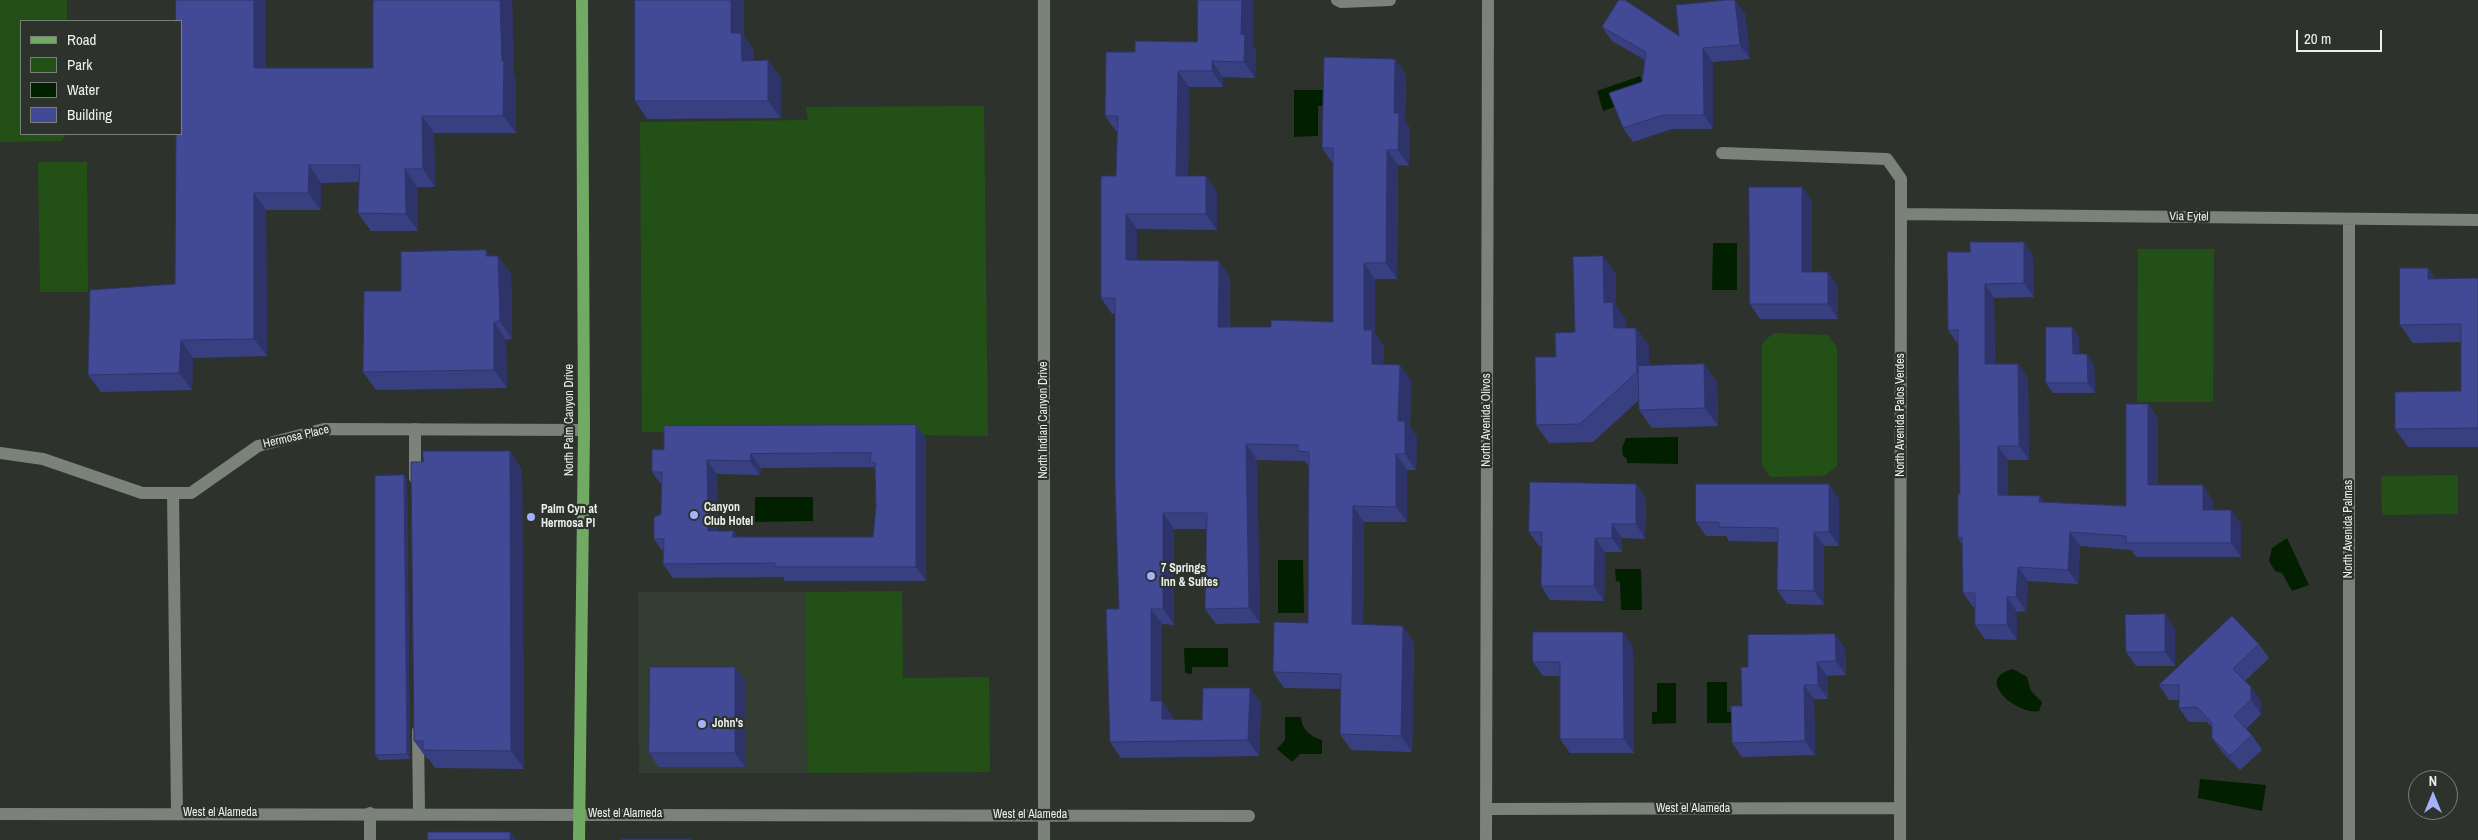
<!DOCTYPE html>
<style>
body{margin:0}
#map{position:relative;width:2478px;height:840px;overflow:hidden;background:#2d332c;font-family:"Archivo Narrow",sans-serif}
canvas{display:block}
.legend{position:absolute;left:20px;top:20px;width:162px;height:115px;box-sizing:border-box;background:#2d332c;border:1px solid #797f79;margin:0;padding:6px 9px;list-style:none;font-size:15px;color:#ecf0ec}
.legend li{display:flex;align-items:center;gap:10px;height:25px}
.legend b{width:25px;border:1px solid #797f79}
.north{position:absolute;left:2408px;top:770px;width:50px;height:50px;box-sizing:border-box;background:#2d332c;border:1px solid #797f79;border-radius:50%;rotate:0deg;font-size:14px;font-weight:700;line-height:20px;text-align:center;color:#ecf0ec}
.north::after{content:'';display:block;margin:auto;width:18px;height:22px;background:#a4b2fc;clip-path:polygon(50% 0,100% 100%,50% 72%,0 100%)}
.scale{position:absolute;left:2296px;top:30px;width:86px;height:22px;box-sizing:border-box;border:2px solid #ecf0ec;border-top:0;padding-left:6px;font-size:15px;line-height:18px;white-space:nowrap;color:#ecf0ec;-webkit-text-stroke:4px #2d332c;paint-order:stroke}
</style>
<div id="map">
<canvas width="2478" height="840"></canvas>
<ul class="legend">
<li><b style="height:6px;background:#70aa63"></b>Road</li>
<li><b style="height:14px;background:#225017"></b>Park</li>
<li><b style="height:14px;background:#022000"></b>Water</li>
<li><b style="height:14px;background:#424a96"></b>Building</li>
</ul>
<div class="north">N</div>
<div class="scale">20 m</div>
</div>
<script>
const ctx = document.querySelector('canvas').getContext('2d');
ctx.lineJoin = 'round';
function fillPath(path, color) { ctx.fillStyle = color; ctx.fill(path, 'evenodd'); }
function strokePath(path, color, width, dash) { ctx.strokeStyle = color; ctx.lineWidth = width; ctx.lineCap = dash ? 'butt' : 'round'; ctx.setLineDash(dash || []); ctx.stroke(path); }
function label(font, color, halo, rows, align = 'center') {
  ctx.font = font + ' "Archivo Narrow",sans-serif'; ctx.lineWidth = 4.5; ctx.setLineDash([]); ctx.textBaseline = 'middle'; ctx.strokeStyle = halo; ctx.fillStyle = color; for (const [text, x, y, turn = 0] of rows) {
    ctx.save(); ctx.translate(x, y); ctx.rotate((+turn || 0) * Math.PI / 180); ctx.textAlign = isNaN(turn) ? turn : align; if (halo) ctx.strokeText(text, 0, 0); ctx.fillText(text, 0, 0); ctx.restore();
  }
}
fillPath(new Path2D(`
 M638,592H805L807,773H639Z`), '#333d31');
fillPath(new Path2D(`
 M0,0H67V21H21V134H66L61,141L0,142Z
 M984,106L988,436L642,432L640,122L808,120L806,107Z
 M38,162H87L88,292H40Z
 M2138,249H2214L2213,402H2137Z
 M1773,333L1828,335L1837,347V466L1824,476L1770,477L1762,465V344Z
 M2458,475V514L2382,515L2381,476Z
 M902,591L903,678L989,677L990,772L807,773L805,592Z`), '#225017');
fillPath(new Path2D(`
 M1640,76L1647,96L1603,111L1597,91Z
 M1294,90H1327L1326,106H1318V136L1294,137Z
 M1713,243H1737V290H1712Z
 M1678,437V464L1627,463V459L1623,456L1622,448L1626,438Z
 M755,497H813V521L755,522Z
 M2287,538L2309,585L2292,591L2282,573L2275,571L2269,561L2272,548Z
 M1278,560H1303L1304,613H1278Z
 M1615,569H1641L1642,610H1621L1620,582L1616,581Z
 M1184,648H1228V667H1192V674L1185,673Z
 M2013,669L2027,677L2031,691L2042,702L2039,711C2019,716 1972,679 2013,669Z
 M1707,682H1727V712H1733L1734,723H1707Z
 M1657,683H1676V723L1652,724V712H1657Z
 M1285,717H1301C1302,730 1310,736 1322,740V754H1300L1292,762L1277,749L1285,740Z
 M2200,779L2266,785L2262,811L2198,798Z`), '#022000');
strokePath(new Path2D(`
 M1337,0L1341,2L1390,0
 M415,429V478
 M173,493L177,813
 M418,731L419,813
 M370,840V813`), '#7b8279', 12);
strokePath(new Path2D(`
 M1722,153L1887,159L1901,179L1900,840
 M1901,214L2478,220
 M0,453L43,459L142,493H191L258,446L324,429L584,430
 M1486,809L1900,808
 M0,814L1249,816
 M1486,840L1488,0
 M2349,840V219`), '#7b8279', 12);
strokePath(new Path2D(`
 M1044,0V840`), '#7b8279', 12);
strokePath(new Path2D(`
 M579,840L584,430L582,0`), '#70aa63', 12);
fillPath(new Path2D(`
 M266,0V68H373V0H512L514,76L516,79V133H434L435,187H417L418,231H371L358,213L359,182L321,183V210H266L267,356L193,358L192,390L101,392L88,375L175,284Z
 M744,0V37L754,51V60L781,78V118L647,119L635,101Z
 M1745,13L1750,59L1713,62V129H1672L1633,142L1623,128L1642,82L1645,60L1612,41L1602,27L1679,36Z
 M1197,42L1253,46L1256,50L1255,78L1223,77V87H1189L1188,176H1206L1217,192V230L1137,229V260L1230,277V327H1271L1333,322V164L1322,148L1395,59L1406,75L1405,121L1410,128L1409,166L1398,165L1397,279H1375V334L1384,346L1383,364L1411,380L1410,427L1417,437L1416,470H1407V522H1364L1363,624L1414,642L1412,752L1351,750L1340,734L1341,689L1284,688L1273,672L1308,623L1309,467L1305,461L1257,460L1260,623L1216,624L1205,609L1207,529H1174V625L1162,624V701L1173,717V720H1202L1250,688L1261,703L1259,756L1121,758L1110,742L1119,609L1115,314H1112L1101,298L1116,176L1117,131H1116L1105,116L1135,52Z
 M1802,187L1812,201V272L1838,286V319H1760L1750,304Z
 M2024,242L2033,256L2034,297L1994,298L1995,364H2018L2028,378L2029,460H2008V496H2040L2044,502L2126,506L2148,404L2158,418V485L2213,500V510L2241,524V557H2136L2131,550L2080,546L2078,584L2028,581L2026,611L2017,612V640L1985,639L1975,625V607H1973L1963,593L1962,544L1958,538L1960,494L1958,344L1948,330L1970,252Z
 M486,250L490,256H498L511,274L512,339L506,340L507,388L376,390L363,372L401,291Z
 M1603,256L1616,274V306L1626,320V328H1636L1649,346V366L1717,382L1718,426L1652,428L1639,410V400L1593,442L1549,443L1536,425L1575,332Z
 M2428,268L2435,279L2478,278V447H2408L2395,429L2461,391V342L2413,343L2400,325Z
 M2079,337V354L2094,364L2095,393H2053L2046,383Z
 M916,425L926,439V581H785L783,577L673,578L663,564L664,553L654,539L661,514V484L652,472L664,450ZM874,467L875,470L876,507L873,537H738L718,531L717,474L760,475L761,468Z
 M522,469L524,769L435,768L429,759H427L414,741Z
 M404,475L407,480L410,759L379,760L375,755Z
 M1636,484L1646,499L1645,539L1622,538V552H1605L1604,601L1550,600L1541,586V546H1539L1529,532Z
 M1839,499V546H1824V605L1787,604L1777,590L1778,542L1729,541L1726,536H1706L1696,522Z
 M2175,629V666H2136L2126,652Z
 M1835,634L1845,648L1846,675L1827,676L1828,699H1814L1815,755L1742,757L1732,743L1742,706L1748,667Z
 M2259,644L2269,658L2245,681L2251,687L2261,701V714L2246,729L2252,735L2262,750L2240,770L2222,752L2212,738V727L2207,722H2189L2179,708V700H2169L2159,685Z
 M1633,646L1634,753H1570L1560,739V676H1543L1533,662Z
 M735,667L745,681V767H659L649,753Z`), '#394081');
fillPath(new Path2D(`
 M254,0H266V86L254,68Z
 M500,0H512L514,76L516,79V133L503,116Z
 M731,0H744V37L754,51V79L742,61L731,33Z
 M1242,0H1253V46L1256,50L1255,78L1244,62L1241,34Z
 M1735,0L1745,13L1750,59L1740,45Z
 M1703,48L1713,62V129L1704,115Z
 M1395,59L1406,75L1405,121L1410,128L1409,166L1398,150L1394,113Z
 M768,60L781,78V118L768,101Z
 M1212,61L1223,77V87L1212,71Z
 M1178,71L1189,87L1188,192L1176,176Z
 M422,116L434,133L435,187L423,169Z
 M1387,150L1398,165L1397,279L1386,263Z
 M309,165L321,183V210L308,193Z
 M405,169L417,187L418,231L406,214Z
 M1206,176L1217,192V230L1206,214Z
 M1802,187L1812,201V286L1802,272Z
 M254,193L266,210L267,356L254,339Z
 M1126,214L1137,229V276L1126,260Z
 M2024,242L2033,256L2034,297L2024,283Z
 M486,250L498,268L486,256Z
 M498,256L511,274L512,339L500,321Z
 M1603,256L1616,274V306L1626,320L1627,346L1614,328L1604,303Z
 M1219,261L1230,277L1229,343L1218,327Z
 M1364,263L1375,279V334L1384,346L1383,380L1372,364L1364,330Z
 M2428,268L2440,286L2428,279Z
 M1828,272L1838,286V319L1828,304Z
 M1985,284L1994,298L1995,379L1985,364Z
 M494,322L506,340L507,388L494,370Z
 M2072,327L2079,337L2080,364L2073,354Z
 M1636,328L1649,346L1650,390L1637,372Z
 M181,340L193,358L192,390L179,373Z
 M2087,354L2094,364L2095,393L2088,383Z
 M1704,364L1717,382L1718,426L1705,408Z
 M2018,364L2028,378L2029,460L2019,446Z
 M1400,365L1411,380L1410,427L1417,437L1416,470L1405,454L1398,421Z
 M2148,404L2158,418V500L2148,485Z
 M916,425L926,439V581L916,567Z
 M1246,444L1257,460L1260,623L1249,608Z
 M1998,446L2008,460V510L1998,495Z
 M510,451L522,469L524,769L511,751Z
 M751,454L761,468L760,475L750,461Z
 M1396,454L1407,470V522L1396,507Z
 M707,460L717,474L718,545L708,531Z
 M404,475L407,480L410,759L407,754Z
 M1636,484L1646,499L1645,539L1636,524Z
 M1829,484L1839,499V546L1829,532Z
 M2203,485L2213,500V524L2203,510Z
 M2040,496L2050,511L2039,502Z
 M1353,506L1364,522L1363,640L1352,624Z
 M2231,510L2241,524V557L2231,543Z
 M1163,513L1174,529V625L1163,609Z
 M1612,524L1622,538V552L1612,538Z
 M734,531L744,545L732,537Z
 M1814,532L1824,546V605L1814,591Z
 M2070,532L2080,546L2078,584L2068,570Z
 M1595,538L1605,552L1604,601L1594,586Z
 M2018,567L2028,581L2026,611L2016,597Z
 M2007,597L2017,612V640L2007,625Z
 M1151,609L1162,624V701L1173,717V735L1162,719L1151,701Z
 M2165,614L2175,629V666L2165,652Z
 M1403,626L1414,642L1412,752L1401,736Z
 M1623,632L1633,646L1634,753L1624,739Z
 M1835,634L1845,648L1846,675L1836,661Z
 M1817,662L1827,676L1828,699L1818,685Z
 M735,667L745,681V767L735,753Z
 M1804,685L1814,699L1815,755L1805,741Z
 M2251,687L2261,701V714L2251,700Z
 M1250,688L1261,703L1259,756L1248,740Z
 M510,832L516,840H510Z`), '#2e3469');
const building = new Path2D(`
 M176,0H254V68H373V0H500L502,61H504L503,116H422L423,169H405L406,214L358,213L360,165H309L308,193H254V339L181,340L179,373L88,375L90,290L175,284L176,134H181V21H176Z
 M635,0H731V33H741L742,61L768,60V101H635Z
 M1198,0H1242L1241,34L1245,35L1244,62L1212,61V71H1178L1176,176H1206V214H1126V260L1219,261L1218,327H1271V320L1333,322V148H1322L1324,57L1395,59L1394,113H1399L1398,150H1387L1386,263H1364V330H1372V364L1400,365L1398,421H1405V454H1396V507L1353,506L1352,624L1403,626L1401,736L1340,734L1341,674L1273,672L1274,622L1308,623L1309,452L1298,451V445L1246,444L1249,608L1205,609L1207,513H1163V609H1151V701H1162V719L1202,720L1203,688H1250L1248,740L1110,742L1106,609H1119L1115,483V298H1101V176H1116L1118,116H1105L1106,52H1135V41L1197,42Z
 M1619,0H1625L1679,36L1676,5L1725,0H1735L1740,45L1703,48L1704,115H1663L1623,128L1609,93L1642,82L1646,52L1602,27Z
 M1749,187H1802V272H1828V304H1750Z
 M1970,242H2024V283L1985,284V364H2018L2019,446H1998V495L2040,496L2039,502L2126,506V404H2148V485H2203V510H2231V543H2126V536L2070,532L2068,570L2018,567L2016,597H2007V625H1975V593H1963L1962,537L1958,538V494H1960L1958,330H1948L1947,252H1970Z
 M486,250V256H498L500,321L494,322V370L363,372L364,291H401V252Z
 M1603,256L1604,303L1613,302L1614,328H1636L1637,372L1580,424L1536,425L1535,357H1556L1555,333L1575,332L1573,257Z
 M2400,268H2428V279L2478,278V428L2395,429V392L2461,391V324L2400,325Z
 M2046,327H2072L2073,354H2087L2088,383H2046Z
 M1704,364L1705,408L1639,410L1638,366Z
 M916,425V567H775V563L663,564L664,539H654V517L661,514L662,472H652V449L664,450V426ZM871,453L870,462L875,463L876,507L873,537H732L734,531H708L707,460L750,461L751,454Z
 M423,451H510L511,751L423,750V741H414L411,462H423Z
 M404,475L407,754L375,755V476Z
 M1530,482L1636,484V524H1612V538H1595L1594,586H1541L1542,532H1529Z
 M1696,484H1829V532H1814V591L1777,590L1778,528L1719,527V522H1696Z
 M2165,614V652H2126L2125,615Z
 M2232,616L2259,644L2233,669L2251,687V700L2234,716L2252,735L2230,756L2212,738V723L2197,707L2179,708V685H2159Z
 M1533,632H1623L1624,739H1560V662H1533Z
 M1835,634L1836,661L1817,662L1818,685H1804L1805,741L1732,743L1731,706H1742L1741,667H1748V635Z
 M650,667H735V753H649Z
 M428,832H510V840H428Z
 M622,839H691V840H622Z`);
fillPath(building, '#424a96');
strokePath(building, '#2e3469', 1);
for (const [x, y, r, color] of [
 [694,515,5,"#a4b2fc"],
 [531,517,5,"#a4b2fc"],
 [1151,576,5,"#a4b2fc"],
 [702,724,5,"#a4b2fc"]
]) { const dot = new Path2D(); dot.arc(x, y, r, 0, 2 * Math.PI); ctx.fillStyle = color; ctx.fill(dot); strokePath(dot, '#2d332c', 2); }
label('12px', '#ecf0ec', '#2d332c', [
 ["Via Eytel",2189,217,1],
 ["North Avenida Palos Verdes",1901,415,-90],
 ["North Palm Canyon Drive",570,420,-90],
 ["North Indian Canyon Drive",1044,420,-90],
 ["North Avenida Olivos",1487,420,-90],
 ["Hermosa Place",296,437,-13],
 ["North Avenida Palmas",2349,529,-90],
 ["West el Alameda",1693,809],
 ["West el Alameda",220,813],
 ["West el Alameda",625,814],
 ["West el Alameda",1030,815]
]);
label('bold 12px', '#ecf0ec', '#2d332c', [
 ["Canyon",704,508],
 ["Club Hotel",704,522],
 ["Palm Cyn at",541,510],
 ["Hermosa Pl",541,524],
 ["7 Springs",1161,569],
 ["Inn & Suites",1161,583],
 ["John's",712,724]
], 'left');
</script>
